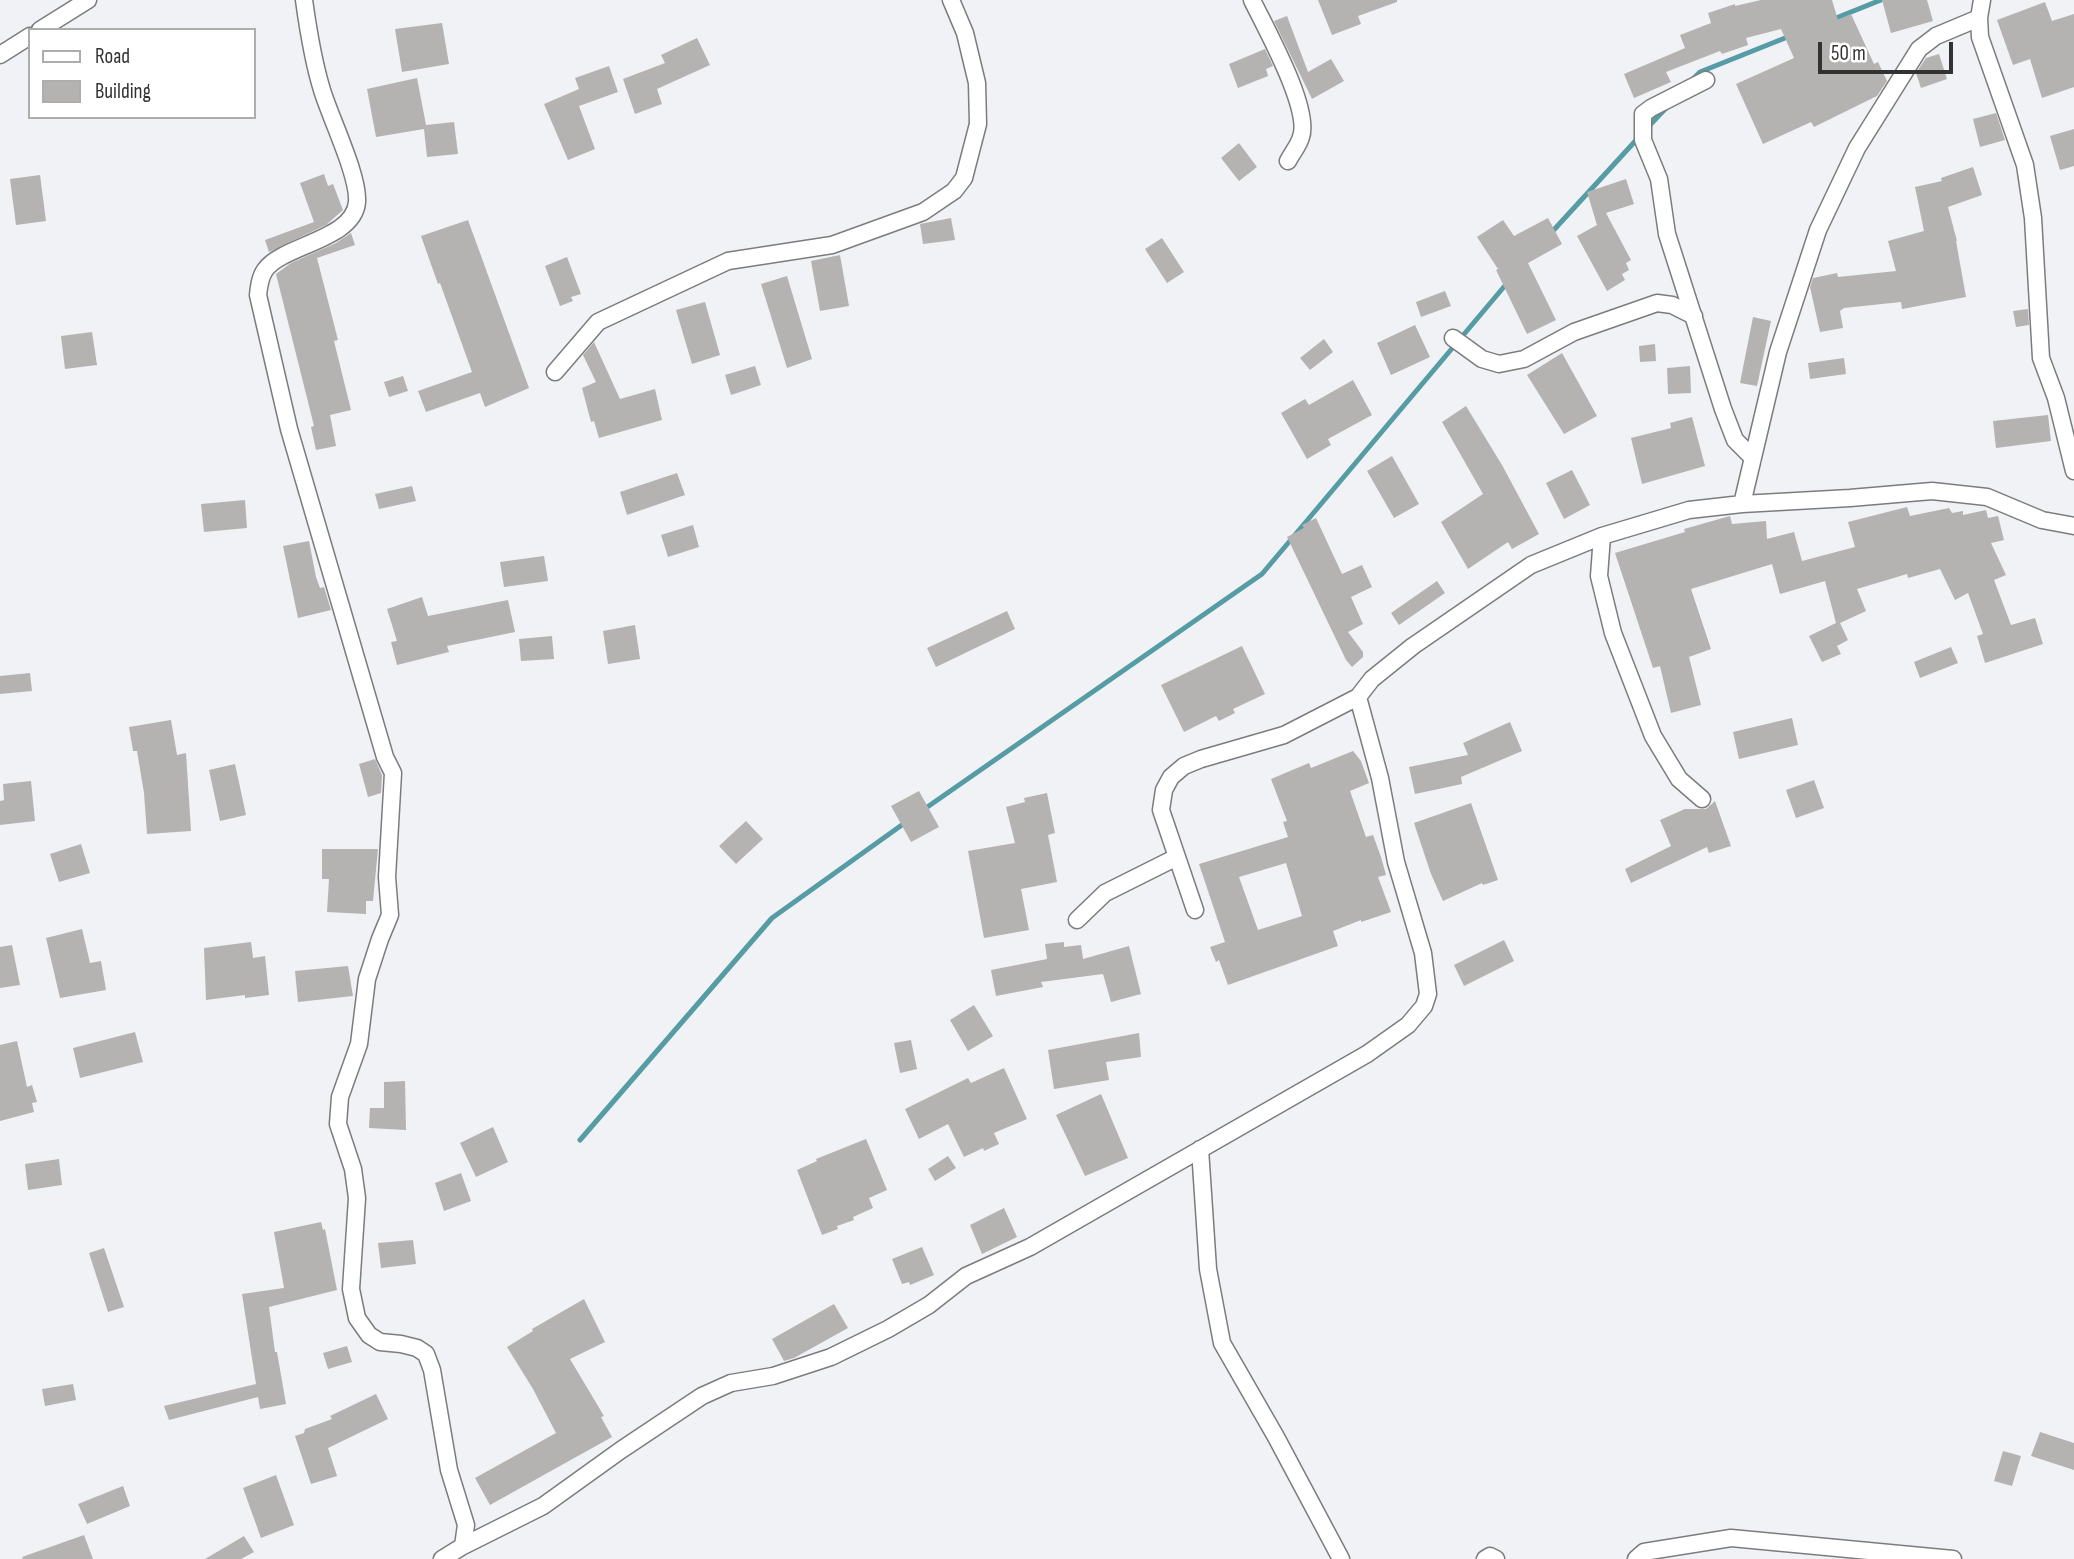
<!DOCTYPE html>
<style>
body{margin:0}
#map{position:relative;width:2074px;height:1559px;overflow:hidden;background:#f1f2f5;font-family:"Sofia Sans Condensed",sans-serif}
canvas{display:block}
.legend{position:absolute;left:28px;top:28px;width:228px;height:91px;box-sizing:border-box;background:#fff;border:2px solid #adadad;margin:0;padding:9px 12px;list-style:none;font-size:21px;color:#323233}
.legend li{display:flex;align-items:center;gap:14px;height:35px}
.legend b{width:35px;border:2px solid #adadad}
.scale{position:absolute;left:1818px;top:42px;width:135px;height:32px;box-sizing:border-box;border:4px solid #323233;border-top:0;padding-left:9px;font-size:21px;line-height:24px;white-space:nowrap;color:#323233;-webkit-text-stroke:5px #fff;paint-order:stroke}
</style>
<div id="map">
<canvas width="2074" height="1559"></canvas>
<ul class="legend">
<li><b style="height:9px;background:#fff"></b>Road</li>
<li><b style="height:19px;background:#b5b2b2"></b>Building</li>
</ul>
<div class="scale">50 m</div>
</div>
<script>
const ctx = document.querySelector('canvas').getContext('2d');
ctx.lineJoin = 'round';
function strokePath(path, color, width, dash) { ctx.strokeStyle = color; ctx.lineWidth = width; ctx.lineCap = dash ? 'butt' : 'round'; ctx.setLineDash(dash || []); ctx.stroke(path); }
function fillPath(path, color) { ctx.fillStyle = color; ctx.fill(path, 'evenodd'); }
strokePath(new Path2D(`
 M1831,20L1881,0
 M1691,81L1700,72L1790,36
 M1648,127L1668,106
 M1551,233L1639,137
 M923,810L1262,574L1508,282
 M580,1140L772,918L906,822`), '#569ca5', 5);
fillPath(new Path2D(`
 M1318,0H1397V2L1358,16L1361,24L1332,35Z
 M1761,0H1832L1838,20L1851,14L1874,64L1878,62L1887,81L1877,96L1814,127L1811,122L1763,144L1736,84L1794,58L1781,29L1746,38L1748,45L1722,54L1720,51L1666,72L1671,82L1634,98L1624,74L1685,48L1680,35L1711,23L1708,13L1735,4V6Z
 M1882,0H1927L1933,21L1891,33Z
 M2045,2L2052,21L2074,14V87L2042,98L2030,59L2013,65L1997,20Z
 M1287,16L1308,72L1331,59L1344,81L1312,99L1274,21Z
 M442,23L449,64L402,72L395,29Z
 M697,38L710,65L657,89L662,104L635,114L623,79L665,63L661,55Z
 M1265,49L1273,66L1266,69L1268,76L1238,88L1229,64Z
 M1939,54L1947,79L1921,88L1916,73L1926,58Z
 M609,66L618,92L579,106L595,149L568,160L544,104L579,89L575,78Z
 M417,78L426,125L454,122L458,154L427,157L424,129L376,137L367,89Z
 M1996,113L2005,140L1980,147L1973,119Z
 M2074,129V166L2060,170L2050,136Z
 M1239,143L1257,167L1239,181L1221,158Z
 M1973,167L1982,195L1948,207L1957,241H1956L1966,297L1902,309L1901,302L1844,308L1840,311L1843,328L1820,332L1810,287L1813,278L1837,273L1838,277L1896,271L1888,241L1924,231L1915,187L1942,181L1941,178Z
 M324,174L328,186L333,184L343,210L326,225L269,252L265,240L314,222L300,183Z
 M40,175L46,221L16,225L10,179Z
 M1626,179L1634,204L1606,213L1631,260L1626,263L1629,270L1622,274L1625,280L1607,291L1577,236L1597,225L1587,192Z
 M951,218L955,240L923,244L920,224Z
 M1548,218L1562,244L1528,263L1556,320L1527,334L1496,270L1498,269L1477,237L1503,220L1514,236Z
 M468,220L529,388L485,407L480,393L426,412L418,391L472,372L440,283L438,284L421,236Z
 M351,233L355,245L317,258L338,340L334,341L351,410L330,415L336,446L316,450L311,427L314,426L276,274L291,263L336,243Z
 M1162,238L1184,272L1167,283L1145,249Z
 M840,255L849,306L820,311L811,261Z
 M567,257L581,294L571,297L573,301L560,306L545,266Z
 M787,276L812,359L787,368L761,284Z
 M1445,291L1451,306L1421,317L1416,302Z
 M705,302L720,355L692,364L676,310Z
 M2028,309L2029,325L2016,327L2013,311Z
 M1753,317L1771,321L1757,386L1740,383Z
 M1415,325L1430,357L1391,375L1377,343Z
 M92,332L97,365L65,369L61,336Z
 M1324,339L1333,352L1310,370L1300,358Z
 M594,342L620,399L655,389L662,420L599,438L594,421L591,422L582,388L596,382L583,355Z
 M1655,344L1656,361L1640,362L1639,346Z
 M1562,353L1597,416L1564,434L1527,375Z
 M1844,358L1846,374L1810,379L1808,363Z
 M755,366L761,385L731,395L725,375Z
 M1690,366L1691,393L1668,394L1667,368Z
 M403,376L408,391L389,397L384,382Z
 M1353,380L1372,415L1328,439L1331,445L1307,459L1281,413L1305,399L1309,405Z
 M1466,406L1502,465L1539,534L1512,549L1508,542L1468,569L1441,522L1483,494L1442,422Z
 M2048,415L2051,441L1996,448L1993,421Z
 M1692,417L1705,466L1642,484L1631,438L1671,428L1670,423Z
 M1392,456L1419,504L1394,518L1367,471Z
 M1572,470L1590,505L1564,519L1546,483Z
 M677,473L685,495L627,515L620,492Z
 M412,486L416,501L379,509L375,494Z
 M245,500L247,528L204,532L201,504Z
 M1907,507L1910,516L1949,508L1952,513L1963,511V515L1986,510L1988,518L1998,516L2004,540L1991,543L2006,575L1994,580L2011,625L2035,618L2043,644L1985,663L1977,636L1983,634L1968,593L1955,600L1940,569L1908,578L1907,574L1857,589L1866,611L1840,623L1848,640L1837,646L1841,654L1822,662L1809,636L1836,623L1825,581L1780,594L1772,564L1691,589L1711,649L1689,657L1701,705L1671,713L1660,666L1653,668L1615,553L1685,532L1684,529L1730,516L1732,524L1766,521L1767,539L1794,532L1802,561L1855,547L1848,522Z
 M1316,518L1342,574L1362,565L1372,587L1351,597L1363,624L1348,632L1363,652V657L1352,667L1346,660L1287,537L1304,528L1302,525Z
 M693,525L699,547L668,557L661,535Z
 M309,541L316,577L320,588L324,587L331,610L298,618L283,546Z
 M544,556L548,581L504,587L500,562Z
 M1437,581L1445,593L1399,625L1391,613Z
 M422,597L428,616L508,600L515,632L447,646L449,652L397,665L391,642L397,641L387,609Z
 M1007,611L1015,629L936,667L927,648Z
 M635,625L640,659L608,664L603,631Z
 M552,636L554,659L521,661L519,639Z
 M1242,646L1265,694L1233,709L1235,713L1219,721L1216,716L1184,732L1161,685Z
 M1951,647L1958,663L1920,678L1914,662Z
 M30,673L32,691L0,694V676Z
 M1792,718L1798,745L1739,759L1733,732Z
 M171,720L177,755L186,753L191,831L147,834L144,793L137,751H133L129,727Z
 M1510,722L1522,751L1461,777L1462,784L1415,794L1409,767L1468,755L1463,743Z
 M1353,751L1361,761L1369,783L1350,791L1366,837L1373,835L1381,857L1386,875L1378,877L1391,912L1361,922V920L1333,931L1338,946L1228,985L1219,960L1216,962L1210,947L1225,942L1199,864L1288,837L1283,822L1287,821L1271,779L1309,763L1311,768ZM1286,863L1302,916L1258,930L1239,877Z
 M375,759L382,775L381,793L368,797L359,764Z
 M235,764L246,815L220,821L209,770Z
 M1814,780L1824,808L1796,818L1786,790Z
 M31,781L35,821L0,825V801L4,800L3,784Z
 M919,791L939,827L911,842L891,806Z
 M1047,793L1055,833L1048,835L1057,882L1021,889L1029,930L984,938L968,851L1015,843L1006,807L1025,802L1024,798Z
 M1715,801L1731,846L1709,853L1707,847L1631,883L1625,869L1671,846L1660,820L1685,809H1706Z
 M1471,803L1498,880L1483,885L1482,883L1443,901L1431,874L1414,823Z
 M746,821L763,839L736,864L719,846Z
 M81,844L90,873L59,882L50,854Z
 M322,849H378L373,901H366V914L327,912L329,879H322Z
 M82,929L90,963L101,961L106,990L60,998L46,938Z
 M1504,940L1514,961L1464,986L1454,965Z
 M251,942L253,958L265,956L269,995L245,998V995L206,1000L204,948Z
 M1064,942V947L1081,945L1083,959L1129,946L1141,994L1111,1002L1103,974L1041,982L1043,987L996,996L991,970L1047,959L1045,944Z
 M12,945L20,985L0,988V947Z
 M348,966L353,996L298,1002L295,971Z
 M974,1005L993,1036L968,1051L950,1020Z
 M135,1032L143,1062L80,1078L73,1048Z
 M1139,1033L1141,1057L1106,1062L1109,1080L1054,1089L1048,1050Z
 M911,1040L917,1069L900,1073L894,1043Z
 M17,1041L27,1087L32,1085L37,1102L32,1103L34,1112L0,1121V1045Z
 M1004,1068L1027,1119L994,1133L999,1144L984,1151L983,1148L964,1157L948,1124L919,1139L905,1109L968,1078L971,1083Z
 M405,1081L406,1130L369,1128L370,1108H384V1082Z
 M1101,1094L1128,1158L1085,1176L1056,1115Z
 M493,1127L508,1162L476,1177L460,1143Z
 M866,1139L887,1190L869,1198L873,1208L853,1217L854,1220L837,1226L838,1229L822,1235L797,1170L817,1161L816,1159Z
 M948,1156L956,1168L935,1181L928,1169Z
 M59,1159L62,1185L28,1190L25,1164Z
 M461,1173L471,1201L444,1211L435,1183Z
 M1004,1208L1017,1237L982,1254L970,1225Z
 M321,1222L323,1230L325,1229L337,1290L269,1307L275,1352H277L286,1404L260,1409L258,1397L169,1420L164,1406L256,1384L242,1294L284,1288L274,1232Z
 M413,1240L416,1264L381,1268L378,1243Z
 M922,1247L934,1275L910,1285L909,1282L902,1284L892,1259Z
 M104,1248L124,1307L108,1312L89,1253Z
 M584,1299L605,1342L570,1359L604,1416L601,1417L612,1437L490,1505L475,1478L556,1433L533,1389L507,1347L533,1331L532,1329Z
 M834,1304L848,1328L794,1358L784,1361L772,1339Z
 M347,1346L352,1362L328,1369L323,1353Z
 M73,1384L76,1400L45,1406L42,1389Z
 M376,1394L388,1419L328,1448L337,1476L311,1484L295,1436L304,1433L305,1429L332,1419L330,1416Z
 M2040,1432L2074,1443V1470L2031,1456Z
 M2003,1451L2021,1456L2012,1486L1994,1481Z
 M276,1475L294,1525L261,1538L243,1488Z
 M123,1486L130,1506L87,1524L78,1504Z
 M84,1535L93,1559H23L22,1557Z
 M244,1536L254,1552L241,1559H205Z`), '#b5b2b2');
const street = new Path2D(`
 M304,0C308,29 313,61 322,90C330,117 359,176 357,202C354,240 282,245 265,270C260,277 259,286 258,295L289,429L385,757L393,773L387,877L390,915L380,939L367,979L359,1044L340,1097L338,1124L353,1169L357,1198L351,1289L357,1318L369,1335L380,1342L401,1344L417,1348L426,1354L432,1370L449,1470L466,1525L463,1546L442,1559
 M1252,0C1266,29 1311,109 1301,137C1299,145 1292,153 1288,161
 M1982,0L1979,18L1980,37L2025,165L2033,218L2041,358L2056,398L2074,471
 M40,30L88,0
 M0,55L30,36
 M1706,80L1651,108L1643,114V140L1659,179L1667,234L1723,409L1735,440L1753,458
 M1453,338L1482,359L1499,364L1524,359L1574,332L1657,303L1672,305L1694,316
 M555,372L598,322L728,261L832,245L923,212L954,191L964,178L978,124L977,83L965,33L951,0
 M1742,504L1778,352L1818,230L1857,148L1919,49L1936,36L1979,18
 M1602,536L1599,576L1613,633L1653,736L1679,779L1702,799
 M1195,910L1161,810L1164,790L1171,777L1184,766L1201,759L1284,735L1358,697L1372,679L1413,646L1531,565L1602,536L1689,510L1742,504L1850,498L1932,491L1987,497L2042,520L2074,526
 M1077,920L1105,893L1177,857
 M1200,1149L1208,1269L1222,1343L1276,1437L1341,1559
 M463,1546L543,1506L621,1450L702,1396L731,1383L773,1376L831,1357L888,1329L929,1305L966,1276L1030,1247L1367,1054L1408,1025L1424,1006L1428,994L1423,953L1396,862L1380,778L1358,697
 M1485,1559L1490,1556L1496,1559
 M1636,1559L1644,1552L1731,1538L1953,1559`);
strokePath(street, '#7b7c7e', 19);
strokePath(street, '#fff', 16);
</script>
